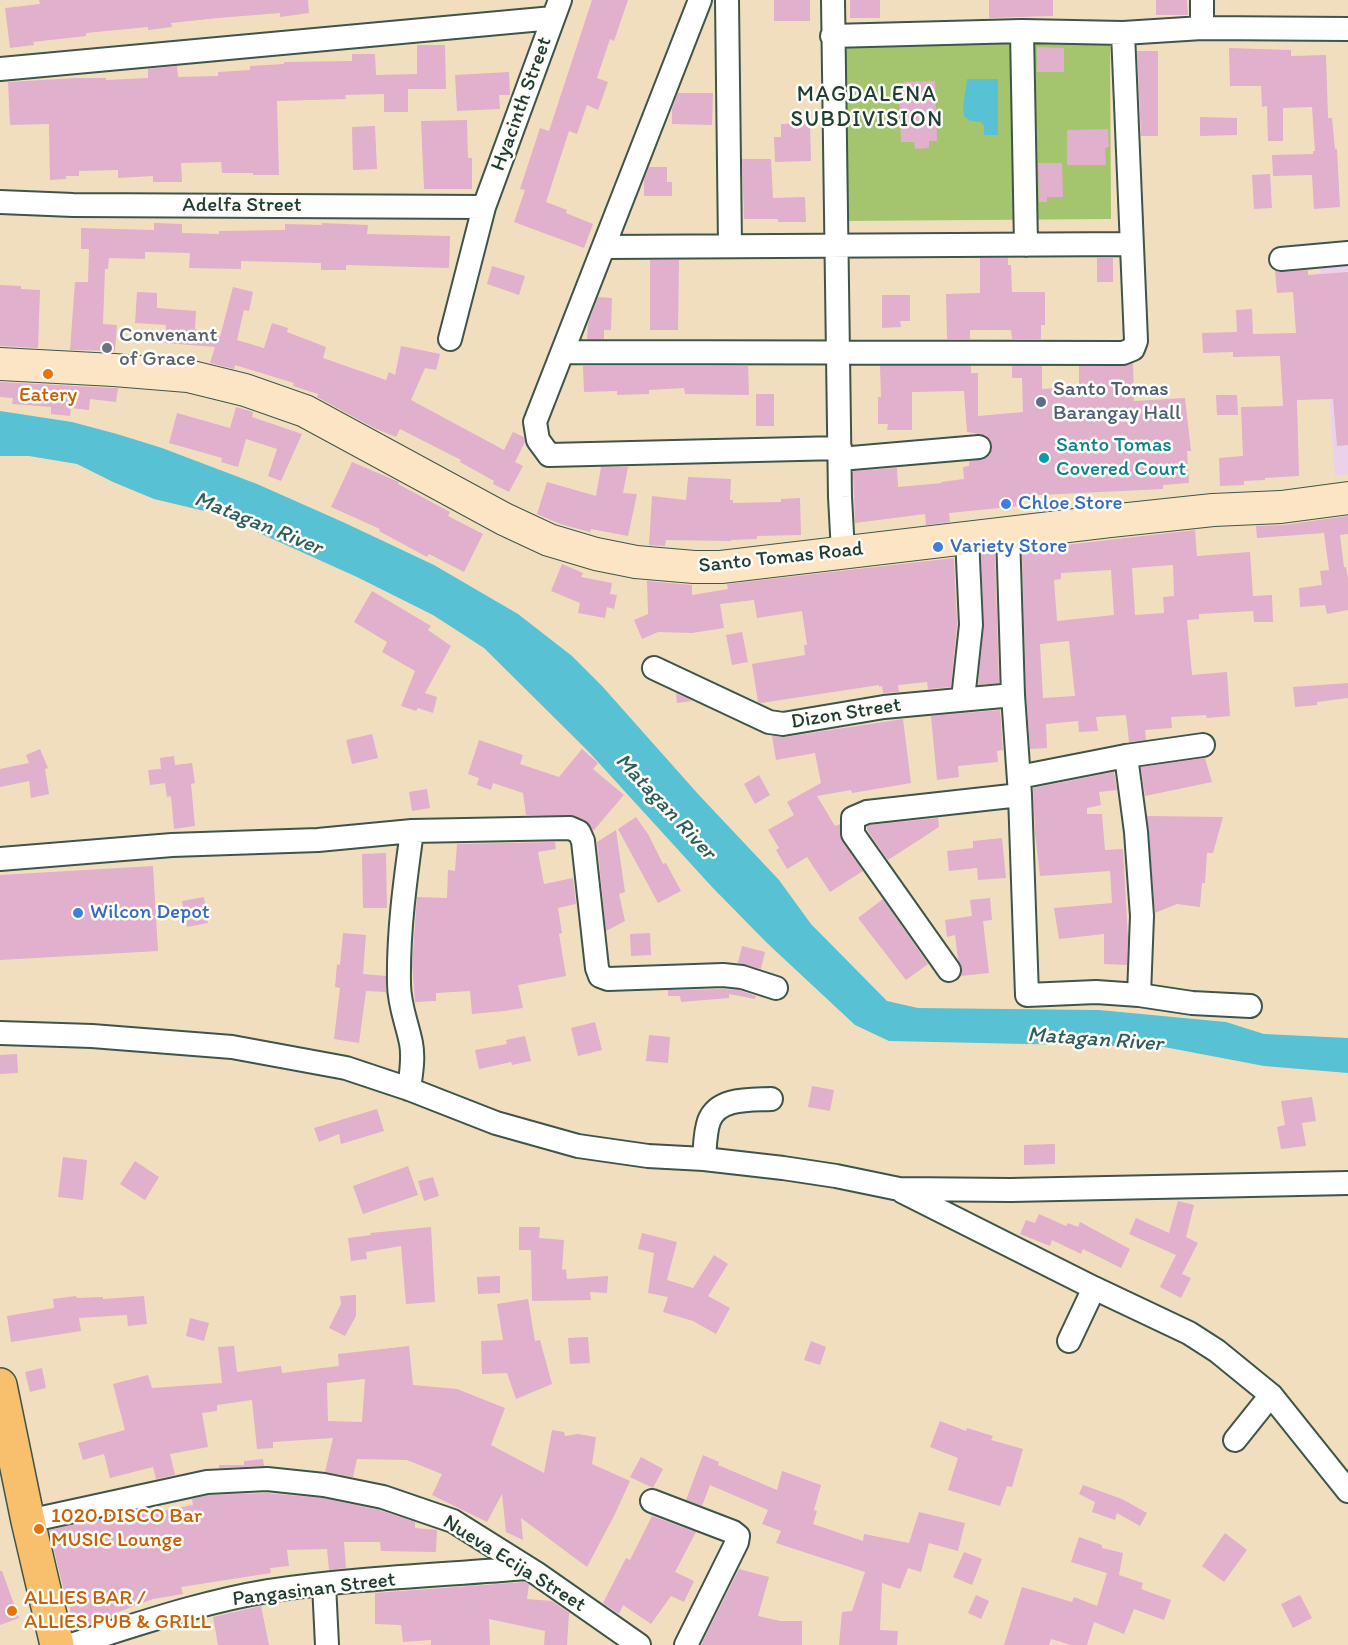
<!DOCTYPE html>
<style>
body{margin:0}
canvas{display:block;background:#f1debf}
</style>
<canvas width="1348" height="1645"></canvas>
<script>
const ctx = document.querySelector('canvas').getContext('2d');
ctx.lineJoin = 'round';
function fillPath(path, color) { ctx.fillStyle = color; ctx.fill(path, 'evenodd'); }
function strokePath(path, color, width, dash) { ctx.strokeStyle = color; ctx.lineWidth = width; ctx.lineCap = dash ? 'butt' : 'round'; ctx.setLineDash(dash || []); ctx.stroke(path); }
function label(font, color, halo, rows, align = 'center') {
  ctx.font = font + ' Itim,sans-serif'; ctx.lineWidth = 5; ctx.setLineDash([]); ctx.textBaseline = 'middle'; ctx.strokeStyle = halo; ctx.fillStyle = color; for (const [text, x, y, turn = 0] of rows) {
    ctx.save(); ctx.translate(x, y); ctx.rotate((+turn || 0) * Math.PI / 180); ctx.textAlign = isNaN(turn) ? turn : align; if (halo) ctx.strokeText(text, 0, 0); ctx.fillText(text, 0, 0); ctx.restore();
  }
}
fillPath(new Path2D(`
 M1348,256V474L1335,476L1319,258Z`), '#ebd1ec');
fillPath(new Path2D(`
 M1110,42L1111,219L843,221L841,46Z`), '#a4c56e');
fillPath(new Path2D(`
 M967,79H998V135H984V126L981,122L971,121L964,116C962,103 966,92 967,79Z
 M0,411L72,422L117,434L162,448L257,484L345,523L434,565L518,614L572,656L602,686L698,794L779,880L811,924L887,1001L918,1008L1099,1010L1226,1022L1264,1034L1348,1038V1073L1264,1066L1164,1047L889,1041L855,1025L767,943L712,887L588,751L484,648L433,615L357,577L217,514L154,499L113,482L77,464L29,456H0Z`), '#58c1d4');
fillPath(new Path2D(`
 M39,0H308L309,13L280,17V13L218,18L171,23L172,27L148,30V27L86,33V36L33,42L34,45L10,48L5,8L40,4Z
 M592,0H628L614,41L610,39L597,78L608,82L598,110L587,105L577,134L569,131L546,202L567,210L566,213L593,224L584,248L514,222L525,190L520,189L540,128L549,131Z
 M774,0H810V21H774Z
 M850,0H880V18H850Z
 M989,0H1053V16L989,18Z
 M1156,0H1187L1188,15H1156Z
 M417,45H445L446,89H408V112H384V94L345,95L346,99L277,101L279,175H253V173H222L221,162L181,163L182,182H153V176L118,178V170L79,171V176H66V179L50,180L49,124L10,125L8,82L75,78H106V80L148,78V69L177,66L178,77L218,76V72L250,70V66L284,64V62L352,61V54H375L376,75L417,74Z
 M1037,47L1064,48V72H1037Z
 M1229,48L1291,50V56L1326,55L1328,118H1332L1335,149H1337L1340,207L1314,209L1312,175L1273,176L1272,155L1313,154V151H1315L1312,107L1283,108V141H1268L1267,106L1262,107L1261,86H1230Z
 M1137,51H1158V136H1141Z
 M509,72L510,95H499L500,109L457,111L455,75Z
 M935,81L937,141H929V148L915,149L914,142H901L899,95L904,94V82Z
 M678,93H713L712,125L672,124V109Z
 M1200,117L1237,118V135L1200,136Z
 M467,120L468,158H472V189H424L421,121Z
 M810,123L811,161L775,162L774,137H781V124Z
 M375,126L377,169L353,170L352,127Z
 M1108,129L1109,147L1105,148L1106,165H1067V130Z
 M742,159H771L773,198L805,197L806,222H778V219H744Z
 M1038,163H1062L1063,197H1047V202H1039Z
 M649,167H667V182H672V196H644V180Z
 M1270,174L1272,208L1254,209L1252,175Z
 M154,223L182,224V233L219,234V231L285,230V224L322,225V223L368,225L367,234L450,236L449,268L346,265V270H321V263L241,261V269L189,268L190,253L145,252V259L109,258L108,269H105L103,324L117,325L115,351L70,350L75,282H88L89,249H81V228L154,230Z
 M980,258H1008V265H1011L1012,292H1045V325H1041V339H1012L1011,330H970V339H947L946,294L980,293Z
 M1097,258H1113V282H1097Z
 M650,260H679L678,330H650Z
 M492,266L525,276L519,295L487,284Z
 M1308,270V275L1348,272V445L1337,446L1333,399L1297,400L1299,476L1265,478V480L1244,481V485L1220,486L1219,458L1243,456L1241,407L1283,406L1280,356L1233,357V352L1203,353L1202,333L1237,332L1236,310L1252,309L1253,334L1296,333L1293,292L1277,293L1275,271L1282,272Z
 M0,285L21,286V289L40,290L38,348L0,346Z
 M233,287L253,292L249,311L244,310L237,340L264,348L272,323L288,328L287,332L326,347L323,358L386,380L389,372L395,375L401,346L440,354L436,370L425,368L411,400L504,450L513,432L524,437L525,442L515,462L523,466L509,492L493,484L494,481L460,462L461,460L400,429L396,437L374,428L317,397L318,394L293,386L294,383L235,365L234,369L210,363L215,347L165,343L166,325L135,323L137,292L157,293V308L196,311L195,329L220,337Z
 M882,295H910V321H900L901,327L882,328Z
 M598,297L612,298L611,330H604V339H587L588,324Z
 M1133,363L1134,401L1185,398L1191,451H1187L1189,483L1163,485V489L1019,496L1020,506L949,513L950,522L926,525L925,514L855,523L853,471L897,468L898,487L942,483L941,482L964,479L963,467L969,466V461L986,458L991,453L992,446L990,440L985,435L967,432L964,391L912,392V430H887L888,424H878V397H881L880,366H971V373H978V416L1023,412L1022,378H1012V366H1042V389L1079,387V366H1123Z
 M583,366H748L749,395L685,394L684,388L649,390V394L617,395V391L584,392Z
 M0,382L113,388H118L116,402L90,399L89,410L71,408L70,416L51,414V407L12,404L13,398L0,397Z
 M756,394H774V426H756Z
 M1216,395H1237L1238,415H1217Z
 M236,407L253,412L252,417L302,434L281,481L268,476L277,449L246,439L238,467L221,462L222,458L169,443L177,413L230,428Z
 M352,462L399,482L398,484L450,512L448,516L483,534L464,572L429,554L427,557L379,531L380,529L331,507Z
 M601,467H628L623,493L637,494L628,536L591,529L590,532L560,524L537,514L547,482L596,496Z
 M688,477L731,479L730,500H733V503L781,502V499L800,498L801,535L757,536V539L731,540V541L666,540L665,546L649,545L652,496L686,500Z
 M1348,516V534L1340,535L1344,567H1346L1348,578V610L1327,614L1325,605L1300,607L1299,588L1322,585L1320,571L1329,570L1324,533L1257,538L1256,526L1283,525Z
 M1195,530L1197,556L1250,552L1253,596L1272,595L1273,622H1254L1253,611L1199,614V619L1187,620L1192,675L1227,672L1230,716L1207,718L1206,715L1171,717L1172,728L1145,730L1146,740L1129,742L1126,715L1096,717L1098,731L1079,732L1078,721L1046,724L1047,748L1030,749L1026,694L1022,550ZM1173,565L1174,596L1163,597L1164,613L1135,615L1132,568ZM1111,570L1114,615L1057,621L1054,580L1061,579V573ZM1069,641L1075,696L1043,698L1040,644Z
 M995,553L999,683L978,685L984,625L981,554Z
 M954,558L957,625L951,687L928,689L927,682L898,685L899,692L883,693L882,686L879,687V685L761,703L758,702L752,664L805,655L804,645H807L802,611L757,618L754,600L720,604L724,628L692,633L658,632L642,639L634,620L648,614L647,581L692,585V595L728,589L727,584Z
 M562,564L583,573L581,577L612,583L610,594L617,595L614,609L607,607L605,618L578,613L580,603L551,591Z
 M372,591L431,626L428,630L451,646L425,693L437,697L433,713L418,708L416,711L401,706L415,671L382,652L387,642L354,622Z
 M742,632L748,662L732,665L726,635Z
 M1348,683V698L1317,702V705L1295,707L1293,687Z
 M676,693L692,701L677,703Z
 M1000,710L1003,750L997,751L998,762L958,766L959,777L937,780L931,716Z
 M903,719L911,783L852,793L851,790L817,796L835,826L840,824L842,841L863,871L830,892L807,857L787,869L776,850L779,848L768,830L794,815L787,802L821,783L815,753L776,760L772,736L785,737Z
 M372,734L378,758L352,764L346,740Z
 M479,740L523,755L520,764L559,777L582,749L598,763L593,769L624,795L593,831L585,820L575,816L526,815L523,793L493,783L491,790L477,785L479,778L468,774Z
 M40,749L48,768L45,769L49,794L31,798L29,781L0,787V769L29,763L26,755Z
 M174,756L175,765L192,763L195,783L191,784L195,826L174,829L171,796L167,797L165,783L150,785L148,770L161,769L160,758Z
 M1205,758L1212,782L1145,796L1141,767Z
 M1114,772L1117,790L1099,792L1101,805L1087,808V814H1102L1105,850L1123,849L1128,939L1127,965L1104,964V934L1059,939L1054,908L1112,903L1110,871L1040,876L1035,833L1033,788Z
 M759,775L770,795L755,804L744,784Z
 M427,789L430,808L412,811L409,792Z
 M1147,816L1223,817L1213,853H1207L1205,883H1202L1200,907L1177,904L1155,913Z
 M636,817L648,834L663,864L666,863L681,891L658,903L618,829Z
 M938,818L939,827L888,860L867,830V827L870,825Z
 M616,830L625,892L619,894L625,921L606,931L597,842Z
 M1002,838L1006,878L978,880L977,868L949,871L947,851L973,848V841Z
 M555,842L556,849L538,852L544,884L573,878L576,904L558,908L562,933L559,934L566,976L518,985L523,1008L504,1011L472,1014L470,991L436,993V1001L415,1002L412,965L417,897L447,898L448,870L455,871L457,844Z
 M386,853L387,908H363L362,854Z
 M153,866L158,951L0,960V875Z
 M204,897L208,923L187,927L182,901Z
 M990,898L992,920L983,921L989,973L961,976L962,968L958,959L955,935L947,937L945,920L972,916L970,900Z
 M883,899L928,964L906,980L858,918Z
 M343,933L366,935L363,974L386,976V992L366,991L359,1043L334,1039L340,988L335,987L337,964L340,965Z
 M650,933L651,955L631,956L630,934Z
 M742,946L765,952L761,969L738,963Z
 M723,989L739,990L756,996L755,999L729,994V998L681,1002L680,996H668V990Z
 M595,1022L602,1050L578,1056L571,1028Z
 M649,1035L670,1037L668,1063L646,1061Z
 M525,1036L531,1061L512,1065L511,1062L479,1069L475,1050L507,1044L506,1040Z
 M17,1054L18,1073L0,1074V1055Z
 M812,1086L834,1090L830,1111L808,1107Z
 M1312,1097L1316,1121L1302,1123L1306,1146L1281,1149L1277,1127L1285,1125L1281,1101Z
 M377,1109L384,1131L341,1144L339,1134L319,1142L314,1128Z
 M1055,1144V1164L1024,1165V1145Z
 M63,1157L87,1160L83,1200L58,1197Z
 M135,1161L159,1177L145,1200L120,1184Z
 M408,1166L418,1195L363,1214L353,1186Z
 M433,1177L439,1196L424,1201L418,1181Z
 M1178,1201L1194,1205L1186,1237L1198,1243L1182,1274L1191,1278L1181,1298L1160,1287L1176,1255L1129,1234L1136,1218L1169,1233Z
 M1039,1214L1066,1226L1068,1223L1078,1227L1080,1222L1130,1249L1121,1268L1083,1249L1081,1254L1052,1240L1050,1246L1020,1234L1026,1220L1035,1223Z
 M431,1227L435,1302L406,1304L401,1246L366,1252L367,1259L351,1261L348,1238L371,1235L370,1233Z
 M519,1227H540L539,1238L564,1240L562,1270L566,1269L567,1279L608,1276L607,1293L590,1292L591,1300L532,1301L531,1250H519Z
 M642,1233L677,1242L667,1280L693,1288L714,1255L728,1264L708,1296L730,1308L716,1334L693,1321L663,1312L668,1297L648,1293L654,1253L638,1249Z
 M500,1276V1293L478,1294L477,1277Z
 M356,1295V1316L345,1336L329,1328L341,1304L340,1296Z
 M76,1296L77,1298L103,1297V1299L144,1296L147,1324L128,1326L127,1315L79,1318L81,1331L11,1342L7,1316L54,1308L53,1299Z
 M528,1299L535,1341L540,1340L552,1384L516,1399L507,1373L482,1374L481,1341L503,1340L497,1304Z
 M190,1318L209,1323L204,1341L186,1336Z
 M588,1337L590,1363L570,1364L568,1338Z
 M811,1341L826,1347L820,1365L804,1360Z
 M234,1346L237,1372L281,1366L282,1373L339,1366L338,1354L409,1346L413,1385L457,1389L505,1408L491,1445L544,1473L552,1430L564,1432L565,1436L578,1434L596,1437L592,1464L630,1481L615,1514L587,1567L521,1518L523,1540L506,1532L502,1494L487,1522L432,1495L442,1474L407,1460L357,1459L353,1477L325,1472L333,1438L273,1442V1448L257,1449L252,1400L217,1405V1411L202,1413L208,1447L170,1454L175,1475L156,1479L153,1467L110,1478L104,1454L83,1460L78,1443L125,1430L113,1384L148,1375L152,1388L222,1383L218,1347ZM365,1379L362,1422L328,1421L327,1383Z
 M42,1368L46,1388L30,1392L25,1372Z
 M940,1421L966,1431L967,1428L993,1436L991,1440L1023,1449L1012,1487L1007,1486L1000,1506L948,1490L958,1458L930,1447Z
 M703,1455L719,1462L718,1465L777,1490L782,1471L821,1485L814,1510L817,1511L813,1524L863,1541L864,1534L909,1543L919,1512L965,1523L958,1551L929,1543L921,1572L908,1568L900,1589L882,1583L880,1630L898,1631L897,1645H839L842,1612L852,1611L865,1572L776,1543L781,1531L762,1524L768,1510L710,1485L702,1506L686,1500Z
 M641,1457L663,1469L653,1488L630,1477Z
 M263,1459L264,1466L219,1468V1465H244V1461Z
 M1083,1485L1122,1499L1147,1513L1140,1526L1117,1513L1115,1520L1092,1512L1095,1502L1079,1494Z
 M267,1493L322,1498L379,1510L415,1522V1528L437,1530L436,1552L381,1551L380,1542H344L346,1568L329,1570L327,1549L287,1550L289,1566L270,1568L271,1573L181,1587L183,1594L153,1599L113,1614L114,1617L75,1629L65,1590L64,1591L49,1530L150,1508L151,1513L193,1505L192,1499L209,1495Z
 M652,1516L696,1532L675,1572L694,1581L684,1602L671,1596L651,1624L623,1605L619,1614L603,1603L626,1558L630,1560Z
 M1225,1533L1247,1550L1224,1582L1202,1566Z
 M1079,1537L1102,1545V1548L1123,1553L1119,1575L1143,1583L1141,1589L1171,1600L1164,1620L1134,1609L1124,1634L1094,1622L1087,1645H1071L1051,1639L1049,1645H1004L1022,1587L1072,1602L1074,1597L1097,1606L1107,1573L1071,1562Z
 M964,1552L982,1559L972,1585L953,1577Z
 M739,1569L769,1577L758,1616L780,1621H802V1645H701Z
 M0,1571H2L19,1618L0,1625Z
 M525,1582L529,1584L527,1599L552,1601L569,1613L567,1645H544L545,1631L489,1619L490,1645H431V1640L403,1642L401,1625L375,1624V1593Z
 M976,1595L989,1601L981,1619L968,1613Z
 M1300,1595L1312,1618L1293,1628L1281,1604Z
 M261,1606L269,1645H218L213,1617Z`), '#e0b0cd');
const street = new Path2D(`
 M700,0L535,422L538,440L549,455L840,448
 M727,0L730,245
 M833,0L840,497L843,552
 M1202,0V28
 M1022,31L1026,245
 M832,36L1022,31L1123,33L1202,28L1348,29
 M0,69L553,18
 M0,202L73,205L484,207
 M604,247L1130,244
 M1281,259L1348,253
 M450,339L484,207L560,0
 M563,352L1123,353L1133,349L1136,341L1123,33
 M840,459L979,447
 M1008,533L1013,695L1020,795L1027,995L1096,992L1139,995
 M654,668L769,722L783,724L884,707L1013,695
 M963,699L971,625L967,537
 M1126,756L1136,832L1142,916L1139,995L1192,1003L1250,1006
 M1019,777L1126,756L1203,745
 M0,859L172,845L318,840L412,831L570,828L579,832L583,841L597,968L600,976L608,979L723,975L742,977L776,988
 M949,970L853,834V818L867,812L1020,795
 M0,1033L92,1036L232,1047L346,1068L409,1089L496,1123L578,1146L648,1156L704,1159L783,1168L836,1176L899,1189L1011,1190L1348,1183
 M409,1089C411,1074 414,1058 411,1043C407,1023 399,1005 399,984C398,933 405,882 412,831
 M704,1159C705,1147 705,1132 709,1121C718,1097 751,1100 771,1099
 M903,1192L1094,1288L1189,1333L1217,1351L1271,1395L1348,1491
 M1069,1341L1094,1288
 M1235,1440L1271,1395
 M652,1501L733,1532L738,1536L737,1542L686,1645
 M28,1521L207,1482L267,1479L324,1485L383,1497L453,1521L536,1573L639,1645
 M324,1584L327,1645
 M71,1645C136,1625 201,1602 268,1591C352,1578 442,1575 527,1568`);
const secondary = new Path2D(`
 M0,364L114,370L188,376L245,390L305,411L504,519L549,540L596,554L636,562L694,567H721L1110,521L1213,510L1281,507L1348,498`);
const primary = new Path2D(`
 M0,1385L28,1521L57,1645`);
strokePath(street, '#3e5549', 26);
strokePath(secondary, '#3e5549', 34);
strokePath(primary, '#3e5549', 36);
strokePath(street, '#fff', 22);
strokePath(secondary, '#fce5c4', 32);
strokePath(primary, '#f8bf6c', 33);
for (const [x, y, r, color] of [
 [107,348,6,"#6b7280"],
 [48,374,6,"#e8710a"],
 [1041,402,6,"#5c6f8a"],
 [1044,458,6,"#0f9aa8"],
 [1006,504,6,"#3f7fe0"],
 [938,547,6,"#3f7fe0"],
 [78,913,6,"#3f7fe0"],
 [39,1529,6,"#e8710a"],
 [12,1611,6,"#e8710a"]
]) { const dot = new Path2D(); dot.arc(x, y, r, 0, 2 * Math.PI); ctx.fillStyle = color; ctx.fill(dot); strokePath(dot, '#fdfcf7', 2); }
label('21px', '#1f3d34', '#fdfcf7', [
 ["Hyacinth Street",522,104,-70],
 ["Adelfa Street",242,206],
 ["Santo Tomas Road",781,558,-6],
 ["Dizon Street",846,714,-9],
 ["Nueva Ecija Street",514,1564,32],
 ["Pangasinan Street",314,1590,-7]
]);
label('21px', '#5b616d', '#fdfcf7', [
 ["Convenant",119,336],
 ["of Grace",119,360]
], 'left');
label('21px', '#4e5e75', '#fdfcf7', [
 ["Santo Tomas",1053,390],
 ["Barangay Hall",1053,414]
], 'left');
label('21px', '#c56008', '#fdfcf7', [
 ["Eatery",48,396,"center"],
 ["1020 DISCO Bar",51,1517],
 ["MUSIC Lounge",51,1541],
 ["ALLIES BAR /",24,1599],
 ["ALLIES PUB & GRILL",24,1623]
], 'left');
label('21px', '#0d838f', '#fdfcf7', [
 ["Santo Tomas",1056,446],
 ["Covered Court",1056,470]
], 'left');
label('21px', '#366cbe', '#fdfcf7', [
 ["Chloe Store",1018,504],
 ["Variety Store",950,547],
 ["Wilcon Depot",90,913]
], 'left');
ctx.letterSpacing = '1.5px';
label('22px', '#1f3d34', '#fdfcf7', [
 ["MAGDALENA",867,95],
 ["SUBDIVISION",867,120]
]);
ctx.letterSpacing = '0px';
label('italic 22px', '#2d5e5c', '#fdfcf7', [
 ["Matagan River",258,524,22],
 ["Matagan River",665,807,47],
 ["Matagan River",1095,1040,4]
]);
</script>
